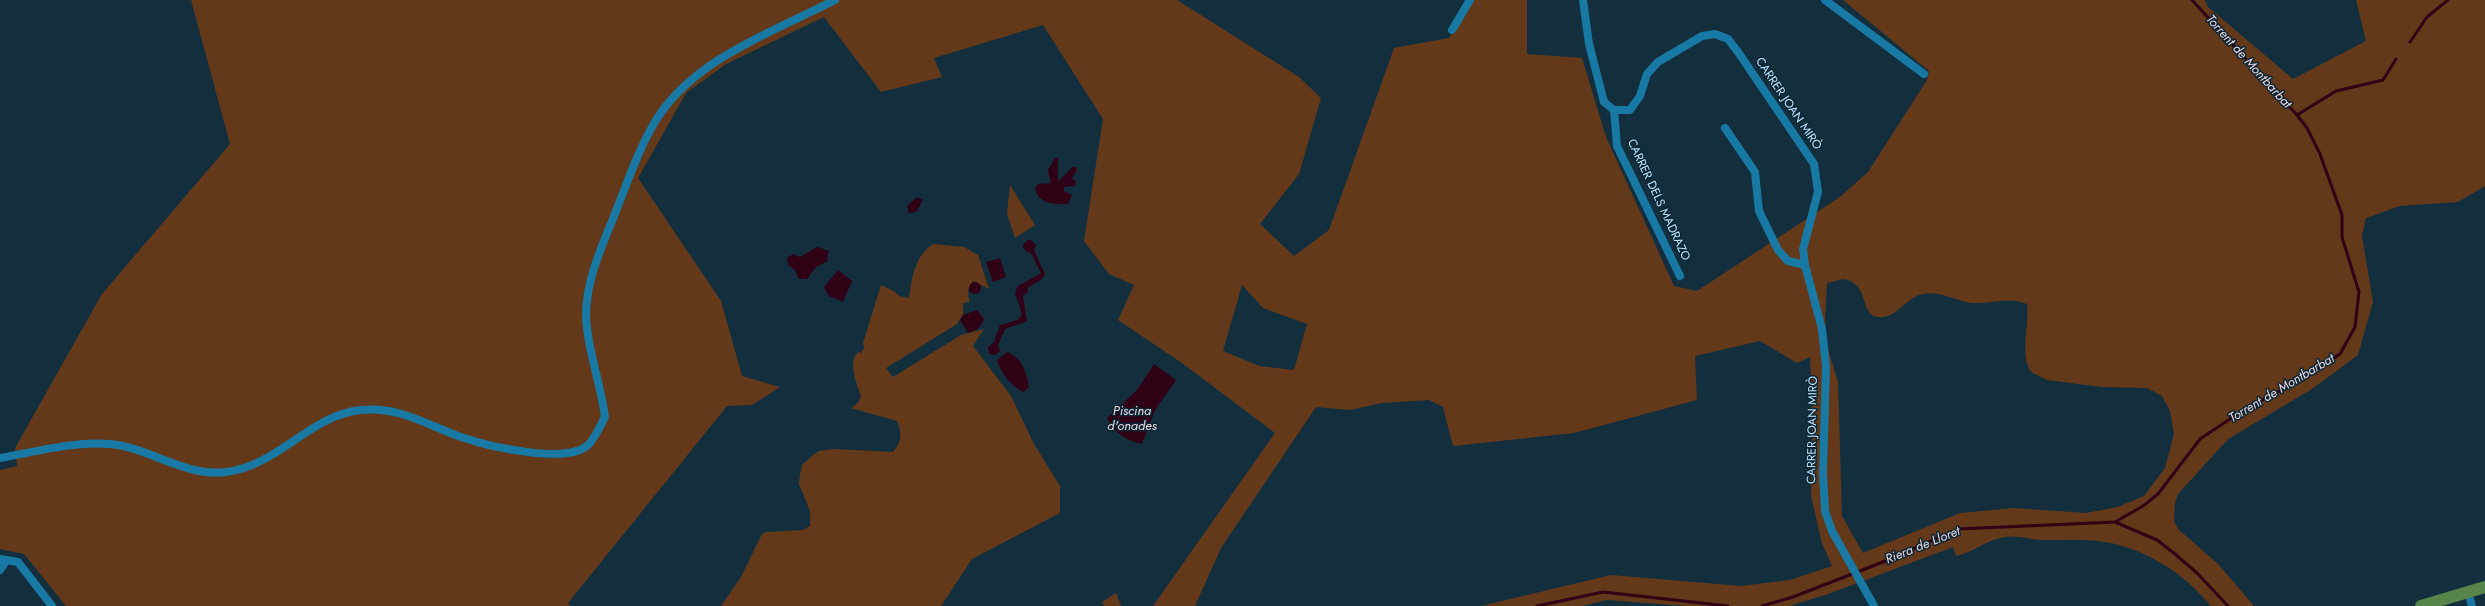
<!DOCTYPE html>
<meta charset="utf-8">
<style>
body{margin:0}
canvas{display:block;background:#132f3e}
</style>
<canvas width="2485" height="606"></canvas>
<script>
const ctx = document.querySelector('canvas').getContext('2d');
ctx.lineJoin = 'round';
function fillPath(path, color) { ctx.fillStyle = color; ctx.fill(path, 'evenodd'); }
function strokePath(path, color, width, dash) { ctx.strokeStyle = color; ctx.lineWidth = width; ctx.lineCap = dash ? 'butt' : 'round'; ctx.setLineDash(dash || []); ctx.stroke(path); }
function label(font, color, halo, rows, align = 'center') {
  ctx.font = font + ' Jost,sans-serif'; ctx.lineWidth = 3; ctx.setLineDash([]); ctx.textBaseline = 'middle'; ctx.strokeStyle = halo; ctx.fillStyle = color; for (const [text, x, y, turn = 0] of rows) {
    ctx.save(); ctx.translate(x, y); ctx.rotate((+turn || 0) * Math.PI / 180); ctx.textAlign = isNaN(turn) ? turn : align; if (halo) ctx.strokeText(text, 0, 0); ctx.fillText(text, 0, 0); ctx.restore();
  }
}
fillPath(new Path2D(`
 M191,0H1177L1299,77L1321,98L1299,174L1260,224L1294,256L1329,230L1394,48L1449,38L1474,0H1527V54L1582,58L1606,137L1674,286L1697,291L1840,197L1868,172L1927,80L1929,71L1843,0H2205L2208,7L2293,79L2366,41L2356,0H2485V186L2458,202L2400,206L2366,218L2362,236L2373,302L2358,355L2312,389L2228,439L2178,494L2175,503L2174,521L2178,529L2218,564L2254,606H2211C2183,572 2142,546 2098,541C2080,539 2061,540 2043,540C2031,540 2018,535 2006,537C1987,539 1975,552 1956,556L1953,547L1828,594L1789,606H1686L1606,600L1582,606H1481L1611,575L1741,586L1790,580L1832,566L1822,543L1811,496L1812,396L1810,357L1797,363L1760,341L1695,356L1697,400L1574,433L1453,446L1443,407L1429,400L1382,403L1350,410L1316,407L1221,548L1195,606H1153L1275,433L1182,363L1118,320L1134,285L1109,274L1084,241L1103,119L1043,25L934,58L942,77L881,92L824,17L726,64L686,93L638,178L721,301L742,376L780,387L752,405L727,406L568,603L570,606H66L24,554L0,549V470L17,466L15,448L102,294L230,144ZM1843,279C1870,283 1859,313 1877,317C1895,320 1906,298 1922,294C1941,290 1955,301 1973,303C1992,304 2009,296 2027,304C2030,326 2019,353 2031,372L2047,380L2102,387L2147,388L2162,396L2170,411L2174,434L2165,468L2144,496L2118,507L2086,513L2014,508L1960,513L1863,553L1842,516L1838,382L1827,346L1825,319L1827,283ZM1242,285L1263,308L1307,324L1294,370L1259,366L1223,351Z
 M1010,185L1035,225L1015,238L1007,214Z
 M933,244L964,247L978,255L989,289L973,281L968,290L969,302L963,303V314L957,324L886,368L893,377L961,335L984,329L973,346L1011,396L1034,444L1060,486V513L972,559L941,606H721L741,577L762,534L766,532L803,530L810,526V511L799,484L800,475L802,465L812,456L819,451L833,449L893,452C902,441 902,433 897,421L851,408L858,403L861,396C857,383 847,363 858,352L861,353L864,348L863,343L881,285L895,292L899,296L909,298C912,277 915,256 933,244Z
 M1116,593L1121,606H1104L1102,602Z`), '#63391a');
fillPath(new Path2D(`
 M1055,158H1058V179L1059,181L1072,167H1076L1077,170L1072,178L1076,182L1075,186L1064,187V191L1072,195L1068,204C1055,205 1038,204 1035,188L1038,184L1051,183L1048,170Z
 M917,197L923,200L916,212L909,213L907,206Z
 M1027,240H1031L1036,245L1034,250L1045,274L1041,280L1027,288L1028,292L1023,296L1027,321L1005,329L998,345L1000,351L996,355L989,354L988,347L994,342L1000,325L1018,320L1022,314L1015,293L1018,286L1041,273L1031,253L1027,252L1023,248V245Z
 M817,247L829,251L827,257L828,261L816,267L807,279H798L796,271L788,265L787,258L793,254L800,257Z
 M1000,258L1006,277L993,282L986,262Z
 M838,270L852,281L843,302L829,296L824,287Z
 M969 288a6 6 0 1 1 12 0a6 6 0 1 1-12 0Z
 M977,310L984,319L978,329L968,333L960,320L963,315Z
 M1007,352C1023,358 1026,372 1029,387L1024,392C1012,388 1000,371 997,360Z
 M1154,364L1176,380L1155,410L1142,444C1127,441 1114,433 1107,418L1137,390Z`), '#300017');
strokePath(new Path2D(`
 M2410,42L2427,17L2448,0
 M2297,115L2336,91L2383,80L2396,59
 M2115,522L2143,506L2158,494L2200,439L2242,411L2307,376L2340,354L2355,327L2359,292L2342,237V215L2320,154L2307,128L2297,115L2192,0
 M1537,606L1603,592L1728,606
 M1762,606L1793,597L1888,560L1958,529L2115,522L2157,540L2175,554L2197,573L2228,606`), '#300017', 3);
strokePath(new Path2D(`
 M1583,0L1589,44L1604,102L1614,110H1630L1640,96L1647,74L1658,62L1702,36L1715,34L1728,39L1738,52L1814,164L1818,192L1803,249L1805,265L1822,329L1826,367L1823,473L1825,511L1832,531L1874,606
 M1825,0L1924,74
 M1452,30L1470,0
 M1614,110L1617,146L1680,276
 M1725,128L1755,172L1759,211L1778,250L1788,261L1805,265
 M0,458C35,452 74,441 110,444C151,448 184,477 226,472C278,466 310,415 361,410C399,406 427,425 461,437C487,446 567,465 588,445C596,437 600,426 605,417C601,385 586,344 586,313C587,277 603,244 616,211C628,181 639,148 656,120C695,58 773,32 835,0
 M0,559L18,562L52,606
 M0,570L6,561
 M2468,592L2472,606`), '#1979a5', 8);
strokePath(new Path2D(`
 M2421,606L2485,587`), '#58854a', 12);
label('12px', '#bde5fe', '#092533', [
 ["CARRER JOAN MIRÒ",1788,104,56],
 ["CARRER DELS MADRAZO",1658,200,65],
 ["CARRER JOAN MIRÒ",1813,430,-89]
]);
label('italic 13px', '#f0d8e1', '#092533', [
 ["Torrent de Montbarbat",2248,62,48],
 ["Torrent de Montbarbat",2282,389,-31],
 ["Piscina",1132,412],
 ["d'onades",1132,427],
 ["Riera de Lloret",1923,546,-22]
]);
</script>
